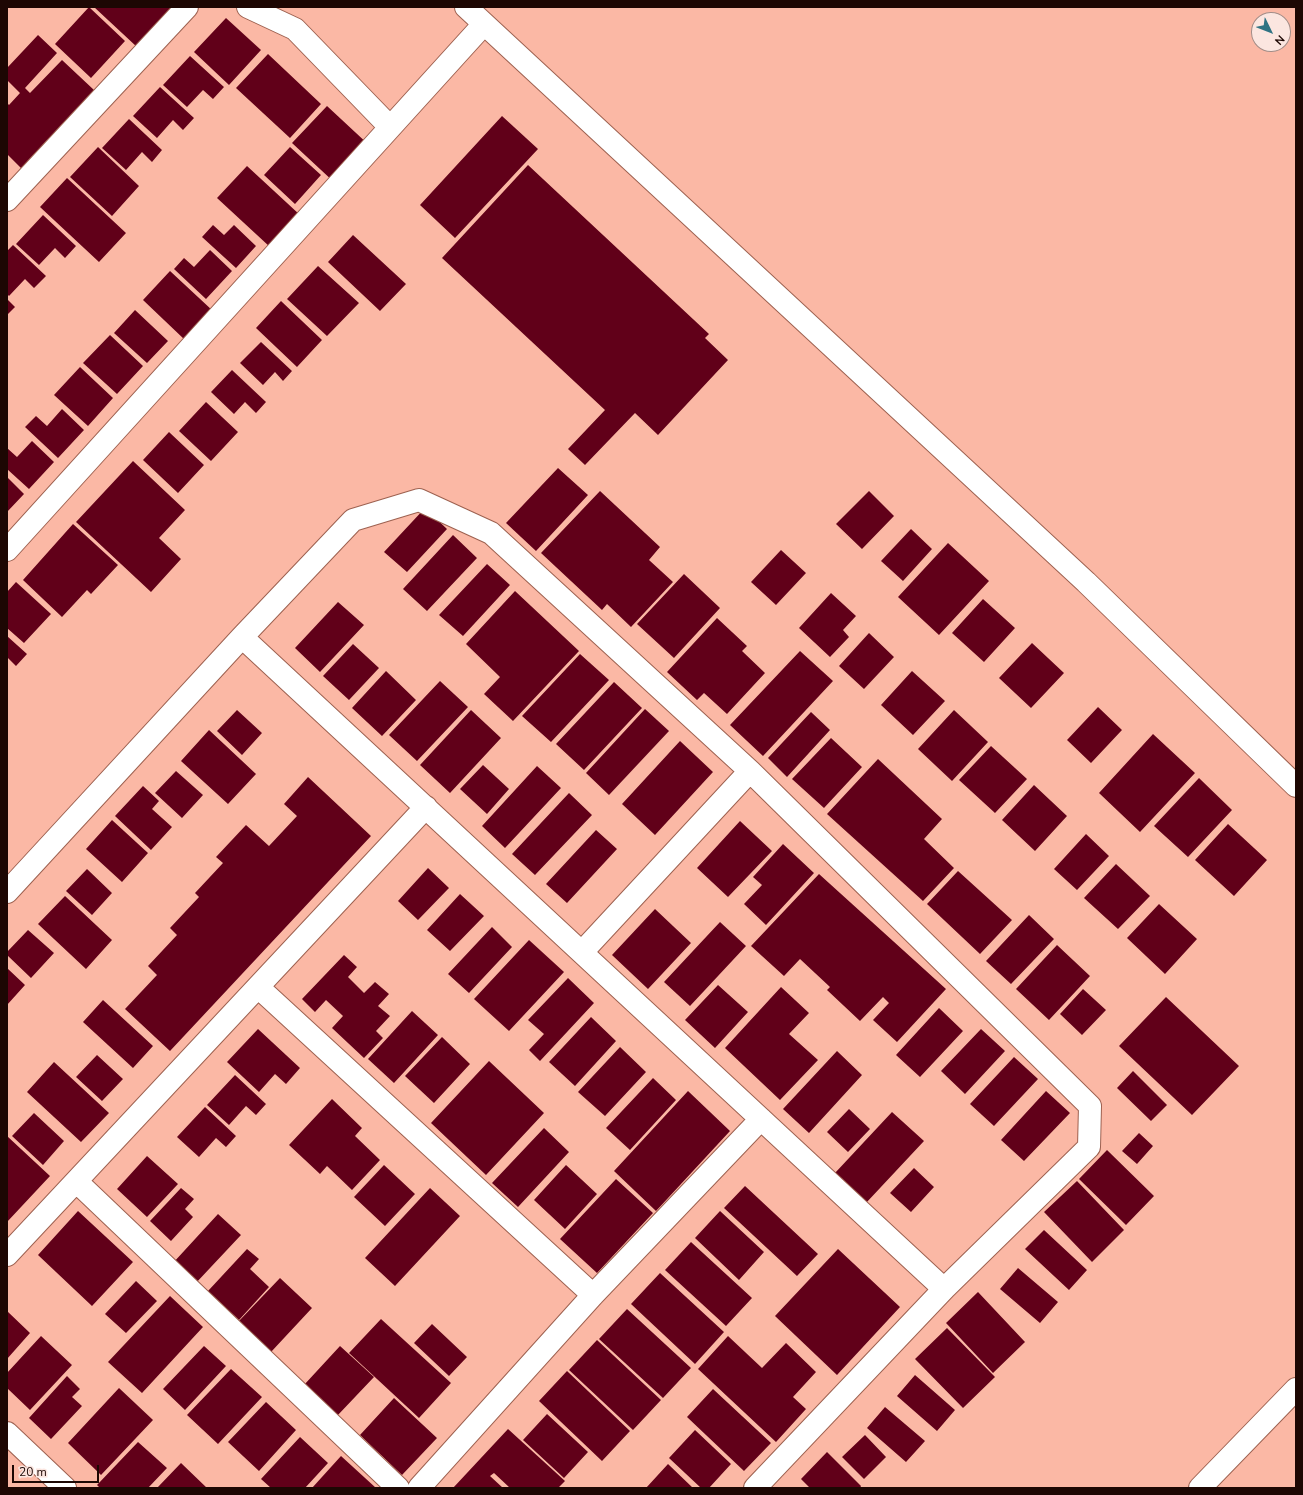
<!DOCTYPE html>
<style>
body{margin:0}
#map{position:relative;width:1303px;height:1495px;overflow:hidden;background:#fbb8a5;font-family:"Nunito Sans",sans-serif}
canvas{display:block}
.frame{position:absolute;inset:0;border:8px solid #1d0703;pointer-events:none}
.north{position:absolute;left:1251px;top:12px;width:40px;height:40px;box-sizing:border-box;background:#fbe6e0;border:1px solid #a28d88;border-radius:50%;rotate:133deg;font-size:11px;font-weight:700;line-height:16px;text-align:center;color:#1d0703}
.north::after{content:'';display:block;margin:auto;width:14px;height:18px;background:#2f7383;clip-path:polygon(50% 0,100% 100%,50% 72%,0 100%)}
.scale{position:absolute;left:12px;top:1465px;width:87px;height:18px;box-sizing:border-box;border:2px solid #1d0703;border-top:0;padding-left:5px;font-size:12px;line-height:14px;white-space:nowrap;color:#1d0703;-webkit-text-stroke:3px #fbe6e0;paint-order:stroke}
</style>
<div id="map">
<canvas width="1303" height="1495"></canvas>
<div class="frame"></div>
<div class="north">N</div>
<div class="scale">20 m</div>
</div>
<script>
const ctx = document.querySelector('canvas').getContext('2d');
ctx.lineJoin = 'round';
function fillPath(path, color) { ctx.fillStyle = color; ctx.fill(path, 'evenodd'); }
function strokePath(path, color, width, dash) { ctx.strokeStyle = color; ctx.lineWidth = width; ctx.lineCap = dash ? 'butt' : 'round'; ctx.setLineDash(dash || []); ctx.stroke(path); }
fillPath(new Path2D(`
 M89,7L125,41L91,78L55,44Z
 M94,7H174L137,47Z
 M226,18L261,50L229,85L194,52Z
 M38,35L57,53L25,88L30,93L62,60L94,90L21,168L7,154V103L9,105L20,93L7,80V68Z
 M268,54L321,104L290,138L236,88Z
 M190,56L224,87L213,99L203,90L187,107L163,85Z
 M160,87L194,118L183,130L173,120L157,138L133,116Z
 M327,106L370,146L335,183L292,143Z
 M502,116L538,149L455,238L420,205Z
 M129,119L162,150L152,162L142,152L126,170L102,148Z
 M98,147L139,186L112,216L70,177Z
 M290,147L321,175L295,204L264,175Z
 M528,165L709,334L705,338L728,360L658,435L635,413L585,465L568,449L605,410L442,258Z
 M247,166L300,215L270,247L217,198Z
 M67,178L126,233L99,262L40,207Z
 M43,215L76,246L65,258L55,248L39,265L16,244Z
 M213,225L224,235L234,225L256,246L236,268L202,237Z
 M353,235L406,284L380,311L328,262Z
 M13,245L46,276L34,288L25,279L9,296L7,294V251Z
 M210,250L232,271L206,299L174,269L184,258L194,267Z
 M318,266L359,303L327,336L287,299Z
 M170,271L213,311L185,340L143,300Z
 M7,299L15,307L7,315Z
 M281,301L322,340L297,367L256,328Z
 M135,310L168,341L147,363L114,333Z
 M110,335L143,366L117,394L83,363Z
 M261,342L292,371L283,381L275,372L263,385L240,363Z
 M80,367L113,398L88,426L54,395Z
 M232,370L266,402L256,413L245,402L234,414L211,392Z
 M206,402L238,432L211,461L179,431Z
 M62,409L84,430L58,458L25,427L36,416L47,426Z
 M169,432L204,465L178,493L143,460Z
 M32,441L54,462L29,489L7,469V448L17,457Z
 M133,461L185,510L159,538L181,559L151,592L76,522Z
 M558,468L588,495L536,551L506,523Z
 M7,477L24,494L7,512Z
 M600,491L660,547L649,560L673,582L631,627L607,604L602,610L541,553Z
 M869,491L894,516L862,549L836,524Z
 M425,508L447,529L407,572L384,552Z
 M73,524L118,565L91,594L87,590L62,617L23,580Z
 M911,529L932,549L903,581L881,561Z
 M453,535L477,558L427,611L403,589Z
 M948,543L989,581L939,635L898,597Z
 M781,550L806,573L776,605L751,582Z
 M487,564L510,585L463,636L439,615Z
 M684,574L720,608L674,658L637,624Z
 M16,582L51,614L24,643L7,628V592Z
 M515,591L579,651L513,721L484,694L500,677L466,644Z
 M831,593L856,616L843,630L849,637L830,657L799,628Z
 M983,599L1015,628L984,662L952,633Z
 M338,602L364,625L320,672L295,648Z
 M717,618L747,646L742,651L765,673L727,714L704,693L697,700L667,672Z
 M869,633L894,657L864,689L839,666Z
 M7,636L27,654L16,666L7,657Z
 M1032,643L1064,673L1031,708L999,678Z
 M353,644L379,668L349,700L323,676Z
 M800,651L833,681L763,756L730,725Z
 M580,654L609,680L551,742L522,716Z
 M386,671L416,700L382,736L352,708Z
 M912,671L945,701L913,735L881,705Z
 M440,681L468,707L417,761L389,735Z
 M614,682L642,708L584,770L556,744Z
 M1098,707L1122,730L1091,763L1067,740Z
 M645,709L669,731L609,795L586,773Z
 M237,710L262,733L242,755L217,731Z
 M471,710L501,738L450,793L420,765Z
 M954,710L988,742L952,781L918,749Z
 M811,712L830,730L787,777L768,758Z
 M209,730L256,774L228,804L181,761Z
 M1153,734L1195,773L1140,832L1099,793Z
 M831,738L862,767L824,808L792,779Z
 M680,741L713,772L655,835L622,804Z
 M991,746L1027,779L995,813L959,780Z
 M878,759L942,819L924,839L954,868L923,901L827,814Z
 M483,765L509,789L487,814L460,789Z
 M537,766L561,788L505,848L482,826Z
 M176,771L203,795L182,818L155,793Z
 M308,777L371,836L170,1051L125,1009L157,975L148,966L177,935L170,928L199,897L195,893L223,863L216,857L246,825L269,846L297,816L284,804Z
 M1199,778L1232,810L1188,857L1154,826Z
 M1034,785L1067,816L1035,851L1002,820Z
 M143,786L159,801L152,809L172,827L151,850L115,816Z
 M569,793L592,815L535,875L512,854Z
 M112,820L148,853L122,882L86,849Z
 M740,821L772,851L728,897L697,868Z
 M1228,824L1267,860L1234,896L1195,860Z
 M596,830L617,849L567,903L546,884Z
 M1086,834L1109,856L1077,890L1054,869Z
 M783,844L814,873L766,925L744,904L762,885L753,877Z
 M1116,864L1150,896L1118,929L1084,898Z
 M428,868L449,888L418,920L398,901Z
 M87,869L112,893L92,915L66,891Z
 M958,871L1012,920L980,954L927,904Z
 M819,874L946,989L897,1042L873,1020L889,1003L883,997L860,1021L827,990L830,987L800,959L784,976L751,946Z
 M460,894L484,916L450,951L427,930Z
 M65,896L112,940L86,969L38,924Z
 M1159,904L1197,939L1165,974L1127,938Z
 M655,909L691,943L648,989L612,955Z
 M1029,915L1054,939L1011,984L986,961Z
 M720,922L746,946L690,1006L664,982Z
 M492,927L512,947L469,993L448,974Z
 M28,930L54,953L31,978L7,955V952Z
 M529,940L564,972L509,1031L474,999Z
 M1057,945L1090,976L1049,1020L1016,989Z
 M344,955L357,967L348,977L364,993L375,982L389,994L378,1006L390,1016L376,1031L383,1038L364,1058L332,1028L343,1016L326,1000L315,1012L302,999Z
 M7,968L25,985L7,1005Z
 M568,978L594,1003L540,1061L529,1050L544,1034L528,1020Z
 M718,985L748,1012L715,1048L685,1020Z
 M781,987L809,1013L789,1034L818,1060L780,1100L725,1048Z
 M1083,989L1106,1010L1082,1035L1060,1014Z
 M1166,997L1239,1066L1192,1115L1119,1046Z
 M103,1000L153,1046L133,1068L83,1022Z
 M939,1008L963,1031L920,1077L896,1055Z
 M412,1011L438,1035L394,1083L368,1059Z
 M591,1017L616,1041L575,1086L549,1062Z
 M258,1029L300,1068L286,1084L275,1074L259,1092L227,1062Z
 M981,1029L1005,1051L965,1094L941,1071Z
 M442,1037L470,1064L434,1103L405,1076Z
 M620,1047L646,1072L605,1116L578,1092Z
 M837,1051L862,1075L809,1133L783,1109Z
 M97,1055L123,1079L102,1101L76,1077Z
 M1014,1057L1038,1079L994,1126L970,1104Z
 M489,1061L544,1113L486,1175L431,1123Z
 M54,1062L109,1113L81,1142L27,1092Z
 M1133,1071L1167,1105L1151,1121L1117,1088Z
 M235,1075L266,1104L256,1115L246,1106L229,1125L207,1105Z
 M653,1078L676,1100L630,1150L606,1128Z
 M688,1091L730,1131L656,1211L614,1171Z
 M1046,1091L1070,1113L1024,1161L1001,1140Z
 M332,1099L362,1128L355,1136L380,1160L352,1190L327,1166L320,1174L289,1145Z
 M205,1107L236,1136L226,1147L216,1138L199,1157L177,1137Z
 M849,1109L870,1129L848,1152L827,1132Z
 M892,1112L924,1141L866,1203L835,1173Z
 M34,1113L64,1141L43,1165L12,1136Z
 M544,1128L569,1152L518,1207L492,1183Z
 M1139,1133L1153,1146L1137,1164L1122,1151Z
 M7,1136L50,1176L7,1222Z
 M1107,1150L1154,1196L1126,1225L1079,1179Z
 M147,1156L178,1184L147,1217L117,1189Z
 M384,1165L415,1194L385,1226L354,1197Z
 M566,1165L597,1194L565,1229L534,1200Z
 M914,1168L934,1187L911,1212L890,1193Z
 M616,1179L653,1213L597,1273L560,1239Z
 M1077,1181L1124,1230L1092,1262L1044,1212Z
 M745,1186L818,1254L797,1276L724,1208Z
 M181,1188L194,1199L185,1209L193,1217L171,1241L150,1221Z
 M430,1188L460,1216L395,1286L365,1258Z
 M78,1211L133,1262L92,1306L38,1255Z
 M720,1211L764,1252L739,1280L695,1238Z
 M218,1214L241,1235L195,1284L173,1263Z
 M1044,1230L1087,1270L1069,1290L1025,1249Z
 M691,1242L752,1298L726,1326L665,1270Z
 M247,1249L259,1259L250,1269L269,1287L239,1320L208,1291Z
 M838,1249L900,1307L837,1375L775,1316Z
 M1018,1268L1058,1302L1040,1323L1000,1289Z
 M660,1273L724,1332L695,1364L631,1304Z
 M280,1278L312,1308L271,1352L238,1322Z
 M136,1281L157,1301L126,1333L105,1314Z
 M978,1292L1025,1342L993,1373L946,1323Z
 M170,1296L203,1327L142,1393L108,1362Z
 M627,1309L691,1368L663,1398L599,1339Z
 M7,1311L30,1333L7,1359Z
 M381,1319L451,1383L419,1418L349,1353Z
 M432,1324L467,1357L449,1376L414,1343Z
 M947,1328L995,1377L963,1408L915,1359Z
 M41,1336L72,1365L30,1410L7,1388V1373Z
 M728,1336L762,1368L786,1343L816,1372L793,1397L806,1409L776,1442L698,1369Z
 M597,1340L661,1400L633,1430L569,1370Z
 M204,1346L226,1366L185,1410L163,1389Z
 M340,1346L374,1377L337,1416L304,1385Z
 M231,1369L262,1397L218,1444L187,1415Z
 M567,1371L630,1431L602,1461L539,1401Z
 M915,1375L955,1410L937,1431L897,1396Z
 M67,1376L80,1389L72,1397L82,1406L51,1439L29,1418Z
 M119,1388L153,1420L101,1475L68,1443Z
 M713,1389L771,1443L744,1471L687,1417Z
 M394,1398L437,1438L402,1475L360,1435Z
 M266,1402L296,1430L259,1471L228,1442Z
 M885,1407L925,1441L906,1462L867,1428Z
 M547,1414L588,1452L564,1478L523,1440Z
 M508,1429L565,1481L558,1488H510L494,1473L490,1476L503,1488H453Z
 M695,1430L731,1464L709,1488H701L669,1458Z
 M865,1435L886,1457L864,1479L842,1457Z
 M300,1437L328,1463L305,1488H271L261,1479Z
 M138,1442L167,1468L148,1488H100L97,1485Z
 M827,1452L861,1486L860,1488H810L801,1479Z
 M341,1456L376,1488H312Z
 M181,1463L207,1488H157Z
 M668,1464L693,1488H646Z`), '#610019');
const minor = new Path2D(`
 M248,7L295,29L390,127
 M466,7L1086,582L1296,786
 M7,200L187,7
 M7,550L484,24
 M242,637L944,1289
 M7,892L242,637L353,520L419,500L491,533L750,771L1090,1106L1089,1147L944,1289L755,1488
 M583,951L750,771
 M258,987L593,1295
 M77,1182L398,1488
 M7,1255L426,807
 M7,1433L65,1488
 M419,1488L593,1295L761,1119
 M1200,1488L1296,1389`);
strokePath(minor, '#9d6150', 24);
strokePath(minor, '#fff', 22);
</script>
